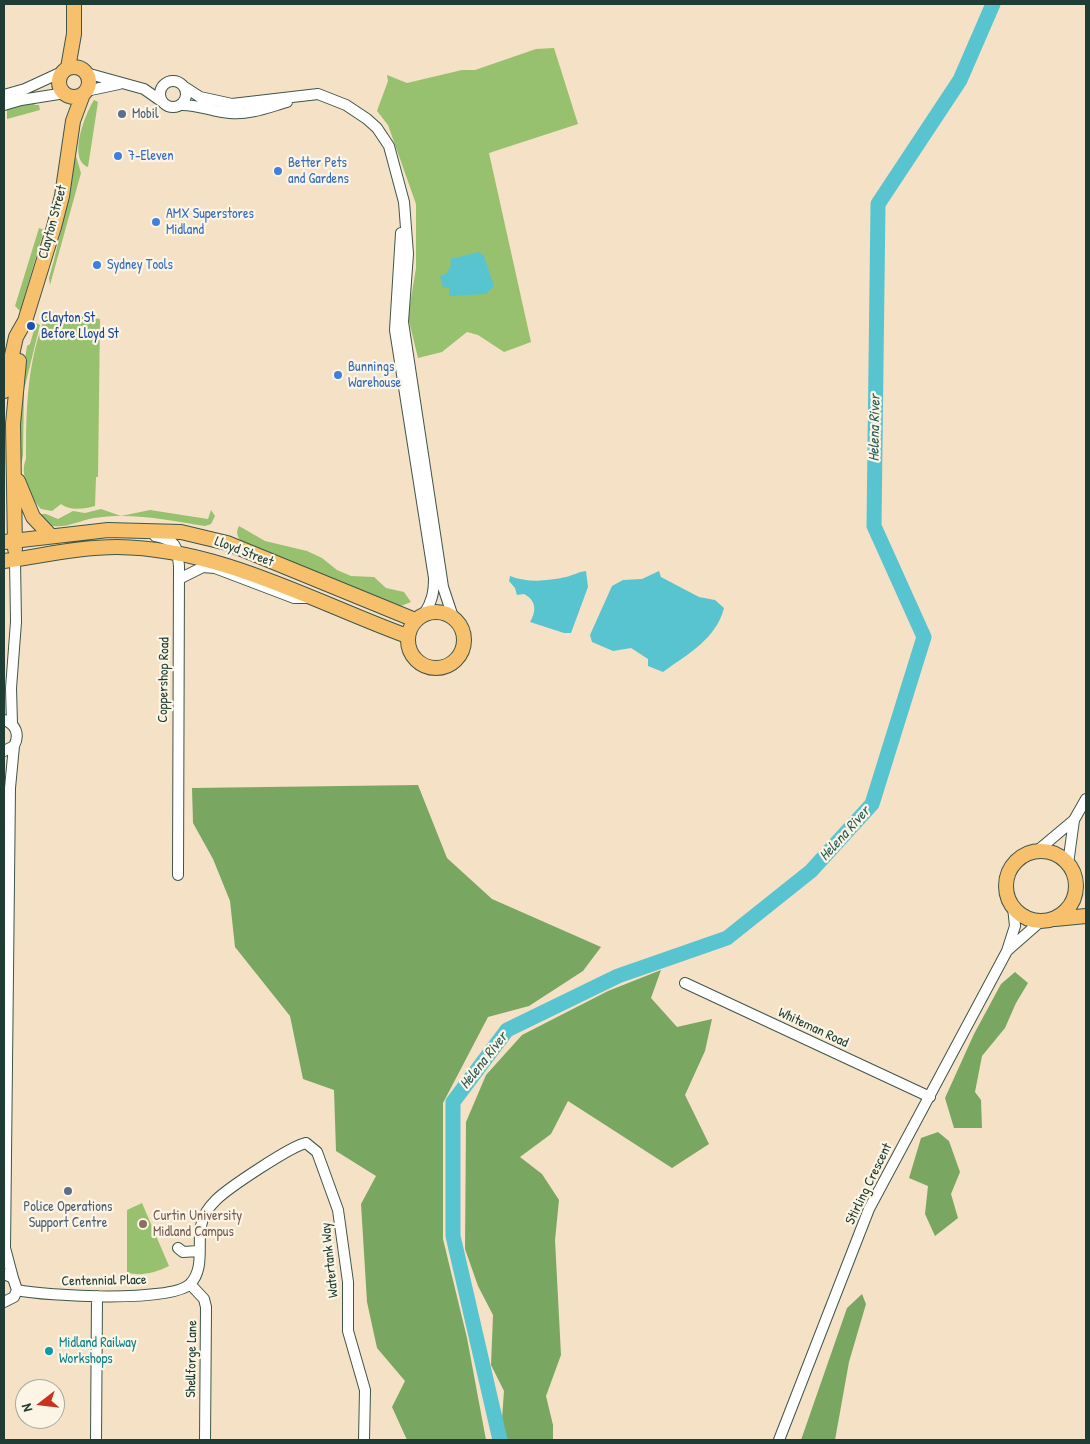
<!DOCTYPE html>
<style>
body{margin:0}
#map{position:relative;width:1090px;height:1444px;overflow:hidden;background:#f5e1c6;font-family:"Patrick Hand",sans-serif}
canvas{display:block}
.frame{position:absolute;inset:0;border:5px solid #1f3d34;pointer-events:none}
.north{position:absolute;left:15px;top:1379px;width:50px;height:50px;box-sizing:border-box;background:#fcf5e5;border:1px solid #a4ab9e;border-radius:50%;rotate:254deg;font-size:14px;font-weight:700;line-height:20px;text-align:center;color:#1f3d34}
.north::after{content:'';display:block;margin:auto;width:18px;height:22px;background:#c8321e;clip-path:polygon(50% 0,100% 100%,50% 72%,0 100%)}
</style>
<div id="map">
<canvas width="1090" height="1444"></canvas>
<div class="frame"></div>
<div class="north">N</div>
</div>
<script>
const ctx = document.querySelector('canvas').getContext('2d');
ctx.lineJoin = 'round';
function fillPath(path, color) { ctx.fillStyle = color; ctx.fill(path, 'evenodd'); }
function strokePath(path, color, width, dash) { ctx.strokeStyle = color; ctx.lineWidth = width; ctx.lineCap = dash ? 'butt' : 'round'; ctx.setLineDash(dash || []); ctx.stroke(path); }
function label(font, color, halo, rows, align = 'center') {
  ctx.font = font + ' "Patrick Hand",sans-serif'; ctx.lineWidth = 4.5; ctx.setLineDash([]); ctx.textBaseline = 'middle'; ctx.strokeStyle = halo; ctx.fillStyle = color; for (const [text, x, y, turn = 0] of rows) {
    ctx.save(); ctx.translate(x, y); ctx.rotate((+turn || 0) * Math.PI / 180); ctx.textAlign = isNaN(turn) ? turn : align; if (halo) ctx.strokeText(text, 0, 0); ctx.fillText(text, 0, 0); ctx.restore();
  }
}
fillPath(new Path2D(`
 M554,48L578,124L489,153L531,342L504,352L478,335L467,332L442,352L418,358L408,317L416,268V204L388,125L377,111L388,81L387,75L407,83L462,70H475L536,49Z
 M94,100L98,102L88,167C67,159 86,112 94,100Z
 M33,101L35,105H39L40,110L7,119V109Z
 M76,156L81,173L50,285L49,278C61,238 67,197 76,156Z
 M39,228L44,230L20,311L15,306Z
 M47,312L100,319L98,477H96L95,506C85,509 70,511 61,504L52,511L41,509C30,497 19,474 26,459C26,407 27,361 47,312Z
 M36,323L40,325L24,390L23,455L21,465L19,416L21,383L27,346L30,344Z
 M101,509L121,516L150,510L208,519L211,510L215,516L211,524L205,526C170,520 130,512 94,518C74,522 56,534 39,519L42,514H46L58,519L73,511L85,513Z
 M239,526L265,541L307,551L322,558L337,570L351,576L374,577L386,588L404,592L411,602L401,606L244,544C238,539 235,533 239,526Z
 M142,1203L169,1266C155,1273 142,1276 127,1273V1210Z`), '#97c16e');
fillPath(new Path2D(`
 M418,785L447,858L492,899L601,947L583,971L529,1006L488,1017L443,1103V1239L467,1338L486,1440H407L392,1407L405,1381L377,1348L367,1302L361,1204L376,1176L336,1151L334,1090L303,1079L290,1016L235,947L230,901L213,859L193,823L192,788Z
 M661,970L651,998L677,1027L712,1019L705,1051L685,1095L709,1144L672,1168L568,1101L551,1134L520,1157L542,1174L559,1200L555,1240L561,1355L546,1396L553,1425V1440H506L502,1419L504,1391L491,1365L493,1315L478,1286L465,1249L466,1122L486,1075L522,1035L608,991Z
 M1015,972L1028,983L1016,1003L1005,1028L982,1056L975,1092L981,1100L982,1128H954L945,1098L974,1034L1001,984Z
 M938,1132L949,1141L960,1172L951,1194L958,1218L935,1236L925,1214L928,1186L909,1178L921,1138Z
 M862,1294L866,1304L849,1362L835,1440H801L847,1308Z`), '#79a761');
fillPath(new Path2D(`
 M479,252L484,256L494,286L486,294L449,296V288L443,287L440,276L447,273L451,265L450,259Z
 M586,571L588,587L571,633H564L530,622C537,611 536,600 524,594L517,595L515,588L509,581L510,576C528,583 547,581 566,577C574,575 578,572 586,571Z
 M659,571L661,577L699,597L715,600L724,608C716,639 688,654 663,672L648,666V659L631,648L613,651L592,642L590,635L612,586L623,580L642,579Z`), '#58c4cf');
strokePath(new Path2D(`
 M500,1440L453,1236V1102L507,1030L618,976L727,938L811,871L872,804L924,637L874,526L878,204L960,80L993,4`), '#58c4cf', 15);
const minor = new Path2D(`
 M86,73L144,89L161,101
 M160 94a13 13 0 1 1 26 0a13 13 0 1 1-26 0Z
 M183,86L200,97L232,104L318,94L346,105L367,119L377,128L389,146L404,202L408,254L403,322L443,587L453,617
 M86,91L119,84
 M4,95L25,89L64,71
 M4,105L21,100L65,93
 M180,105C197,104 213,112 230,113C250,115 269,107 287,102
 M401,233L395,330L434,578C434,592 432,602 424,614
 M155,536C176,540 177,545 179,566L178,875
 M179,579L203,567L215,568L294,598H308
 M4,720C16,724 20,735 14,746L4,751
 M12,724L11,688L16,622L15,560
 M1037,851L1074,820L1086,799
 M1068,864L1074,820
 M1008,950L1041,921
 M685,983L930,1097
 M178,1248L183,1252L199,1251
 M4,1274L13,1278L17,1290L14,1297L4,1302
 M13,1278L5,1248L10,788L14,746
 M190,1284L204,1299L206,1307L205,1440
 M17,1290C46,1296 170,1303 190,1284C206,1268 196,1241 202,1222C204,1213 210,1206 216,1200C228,1188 291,1146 306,1143L317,1152L338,1210L348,1282V1331L365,1390L364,1440
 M96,1440L97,1296
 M779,1440L869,1209L1007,951L1015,926L1013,907`);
const major = new Path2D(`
 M59 82a15 15 0 1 1 30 0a15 15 0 1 1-30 0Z
 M68,68L74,34V4
 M4,391L16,337L25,321L54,227L62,196L73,121L83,94
 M18,481L33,517L50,535
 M4,542L108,530L181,532L227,543L415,620
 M15,549L13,424L19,361
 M4,561C41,556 79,547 117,547C220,548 314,602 407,636
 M408 640a28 28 0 1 1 56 0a28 28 0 1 1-56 0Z
 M1006 886a35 35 0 1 1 70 0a35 35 0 1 1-70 0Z
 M1055,919L1086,916`);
strokePath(minor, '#3f564a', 12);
strokePath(major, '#3f564a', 16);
strokePath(minor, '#fff', 10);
strokePath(major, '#f7c06c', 14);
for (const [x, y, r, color] of [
 [122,114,5,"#5c6f8a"],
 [118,156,5,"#3f7fe0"],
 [278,171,5,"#3f7fe0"],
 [156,222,5,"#3f7fe0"],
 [97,265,5,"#3f7fe0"],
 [31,326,5,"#1a4fb4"],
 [338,375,5,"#3f7fe0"],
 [68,1191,5,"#5c6f8a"],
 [143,1224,5,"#8d6e63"],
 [49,1351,5,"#0f9aa8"]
]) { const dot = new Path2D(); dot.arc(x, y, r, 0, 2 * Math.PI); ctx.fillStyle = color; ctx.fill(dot); strokePath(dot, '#fcf5e5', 2); }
label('14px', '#4e5e75', '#fcf5e5', [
 ["Mobil",132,114],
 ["Police Operations",68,1207,"center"],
 ["Support Centre",68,1223,"center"]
], 'left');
label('14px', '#366cbe', '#fcf5e5', [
 ["7-Eleven",128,156],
 ["Better Pets",288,163],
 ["and Gardens",288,179],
 ["AMX Superstores",166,214],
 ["Midland",166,230],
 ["Sydney Tools",107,265],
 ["Bunnings",348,367],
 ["Warehouse",348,383]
], 'left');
label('14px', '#1f3d34', '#fcf5e5', [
 ["Clayton Street",53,222,-75],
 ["Lloyd Street",244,552,21],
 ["Coppershop Road",164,680,-89],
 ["Whiteman Road",813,1028,25],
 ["Stirling Crescent",869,1184,-64],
 ["Watertank Way",330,1260,-96],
 ["Centennial Place",104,1281,-1],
 ["Shellforge Lane",192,1359,-89]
]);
label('14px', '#164399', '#fcf5e5', [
 ["Clayton St",41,318],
 ["Before Lloyd St",41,334]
], 'left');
label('14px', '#785e54', '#fcf5e5', [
 ["Curtin University",153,1216],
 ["Midland Campus",153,1232]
], 'left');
label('14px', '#0d838f', '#fcf5e5', [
 ["Midland Railway",59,1343],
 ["Workshops",59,1359]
], 'left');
label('italic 15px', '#2d5f5b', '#fcf5e5', [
 ["Helena River",875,428,-89],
 ["Helena River",845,834,-48],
 ["Helena River",484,1061,-52]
]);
</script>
